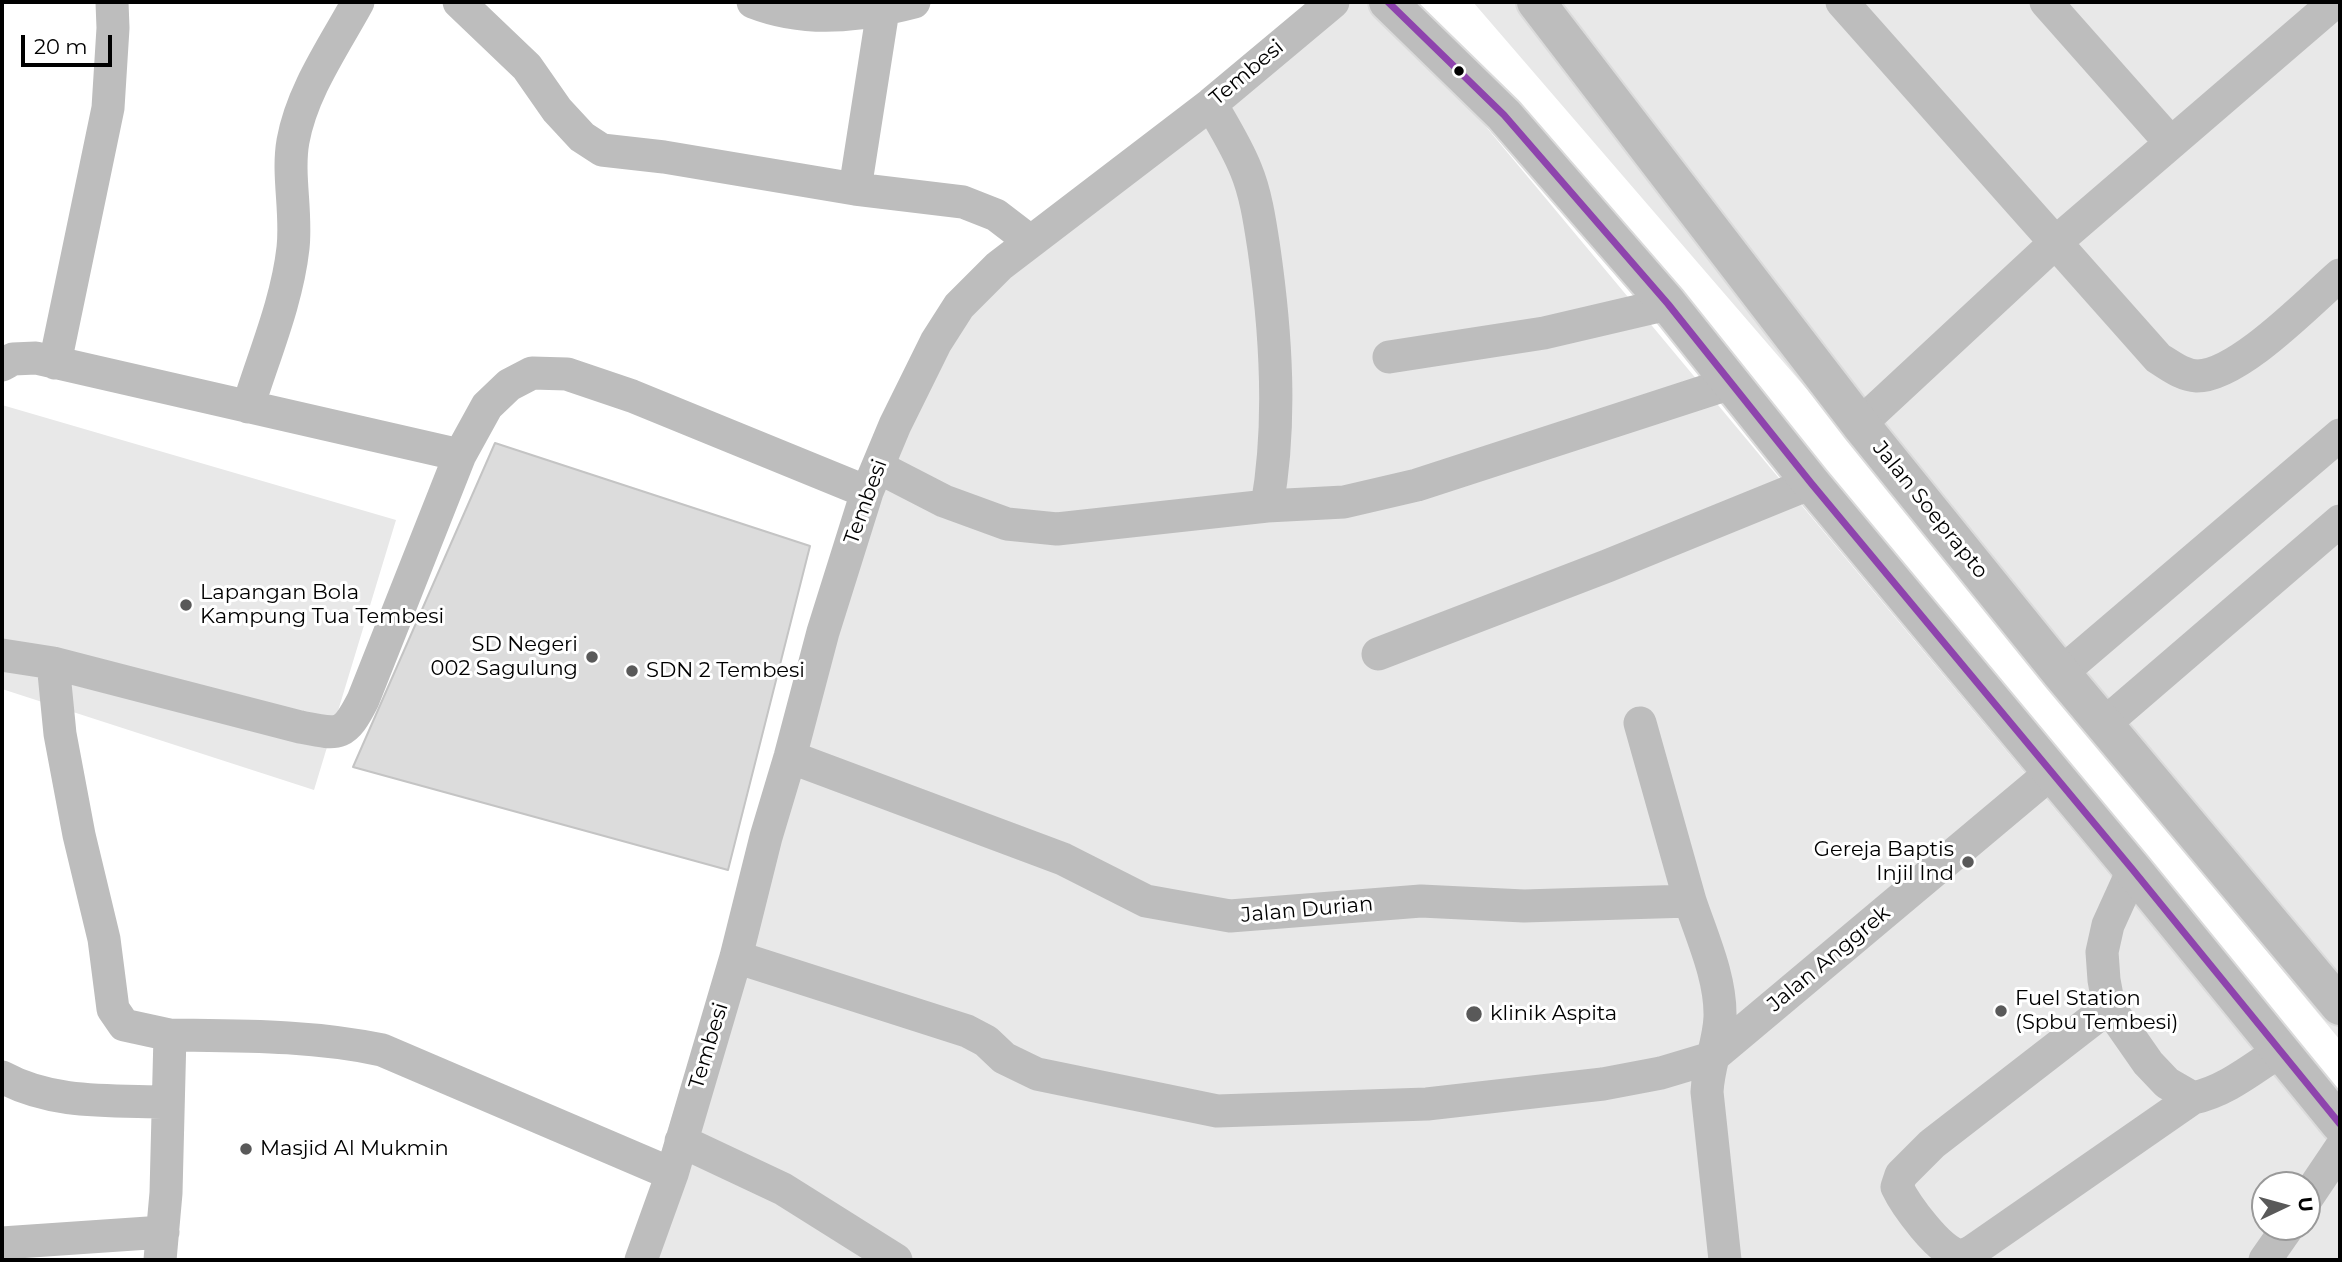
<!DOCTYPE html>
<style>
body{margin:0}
#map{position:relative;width:2342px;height:1262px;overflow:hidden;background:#fff;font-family:Montserrat,sans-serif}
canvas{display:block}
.frame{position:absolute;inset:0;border:4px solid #000;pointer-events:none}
.north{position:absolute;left:2251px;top:1171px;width:70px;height:70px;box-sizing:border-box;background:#fff;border:2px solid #999;border-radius:50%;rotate:85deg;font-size:19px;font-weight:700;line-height:28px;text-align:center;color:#000}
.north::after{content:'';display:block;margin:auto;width:24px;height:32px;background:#595959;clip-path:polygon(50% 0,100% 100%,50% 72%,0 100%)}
.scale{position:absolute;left:21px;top:35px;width:91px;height:32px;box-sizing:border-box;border:4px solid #000;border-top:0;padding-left:9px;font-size:21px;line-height:24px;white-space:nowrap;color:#000;-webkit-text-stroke:5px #fff;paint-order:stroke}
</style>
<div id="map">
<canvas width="2342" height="1262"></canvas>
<div class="frame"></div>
<div class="north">U</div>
<div class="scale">20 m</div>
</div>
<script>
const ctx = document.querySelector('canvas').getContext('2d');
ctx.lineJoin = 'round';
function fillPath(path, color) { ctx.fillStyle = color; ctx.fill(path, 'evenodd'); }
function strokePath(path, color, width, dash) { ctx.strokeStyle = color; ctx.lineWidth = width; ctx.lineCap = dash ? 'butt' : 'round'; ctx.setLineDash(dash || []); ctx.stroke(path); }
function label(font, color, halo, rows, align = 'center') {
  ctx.font = font + ' Montserrat,sans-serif'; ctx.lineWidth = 6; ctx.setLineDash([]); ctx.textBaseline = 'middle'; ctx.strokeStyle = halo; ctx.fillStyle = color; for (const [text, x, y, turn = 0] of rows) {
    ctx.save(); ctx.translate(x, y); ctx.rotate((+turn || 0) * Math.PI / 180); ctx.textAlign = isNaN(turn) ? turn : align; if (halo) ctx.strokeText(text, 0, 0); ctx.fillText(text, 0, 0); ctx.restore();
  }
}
fillPath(new Path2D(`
 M1345,2H1382L2340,1151V1260H643L654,1176L858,504L960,308ZM2265,1185H2307V1227H2265Z
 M1473,2H2340V1040L2059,700L1848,437Z
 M2,405L396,520L314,790L2,689Z`), '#e8e8e8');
const building = new Path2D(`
 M495,443L810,546L728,870L353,767Z`);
fillPath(building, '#dcdcdc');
strokePath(building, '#c4c4c4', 2);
const highway = new Path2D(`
 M1388,2L1504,115L1668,304L1811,483L2133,870L2340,1124
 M1536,2L1860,424L2061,673L2340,1006`);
strokePath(highway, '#dbdbdb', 42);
strokePath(new Path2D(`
 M459,2L527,67L557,110L582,137L602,150L664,157L855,189L963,202L996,215L1030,241
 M753,2C807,23 860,16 914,2
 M1842,2L2158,358C2171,366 2182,375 2197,376C2238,376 2308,303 2340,275
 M2046,2L2170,142
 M1211,104C1223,125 1237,147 1246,170C1256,194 1260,223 1264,249C1276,333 1282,422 1267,506
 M855,189L883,10
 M1389,357L1544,333L1668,304
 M55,363L108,108L113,28L112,2
 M2,365L13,359L36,358L460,455L487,406L509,385L532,373L567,374L632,396L867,492
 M248,407C264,355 287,302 293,248C297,212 287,175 293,141C302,91 334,46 358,2
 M1860,424L2056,242L2335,2
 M878,467L944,501L1007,524L1057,529L1267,506L1344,502L1417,485L1731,383
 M1378,654L1607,566L1811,483
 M2,655L53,663L60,734L79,835L104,939L113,1009L124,1025L170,1035
 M53,663L300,727C340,735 344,737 363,700L460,455
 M2061,673L2340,435
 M1640,723L1690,901
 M2104,724L2340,521
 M790,757L1063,859L1146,901L1230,916L1421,901L1524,906L1690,901C1702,937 1721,978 1720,1017C1719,1043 1708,1066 1707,1092L1725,1260
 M2133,870L2108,925L2102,952L2104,980L2109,1007L2148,1063L2167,1083L2193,1098C2226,1091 2252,1069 2280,1051
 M736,957L967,1031L986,1041L1004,1058L1037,1074L1217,1111L1427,1104L1603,1084L1661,1073L1711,1058L2052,772
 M2109,1007L1932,1144L1901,1175L1897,1187C1905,1204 1940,1253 1959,1255C1964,1256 1970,1253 1974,1250L2193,1098
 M2,1077C53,1105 111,1100 168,1102
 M681,1141L783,1189L896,1260
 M2307,1198L2340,1149
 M2,1243L163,1232
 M160,1260L166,1193L170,1035C242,1036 311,1035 382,1050L672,1174
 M641,1260L672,1174L736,957L766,837L790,757L823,632L867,492L895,425L936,342L959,306L999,266L1211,104L1333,2
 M2265,1260L2288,1227`), '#bdbdbd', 33);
strokePath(highway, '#bdbdbd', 38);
strokePath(new Path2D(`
 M1388,2L1504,115L1668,304L1811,483L2133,870L2340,1124`), '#8e44ad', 7);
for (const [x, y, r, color] of [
 [1459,71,6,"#000"],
 [186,605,7,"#595959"],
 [592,657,7,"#595959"],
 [632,671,7,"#595959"],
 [1968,862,7,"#595959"],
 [2001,1011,7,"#595959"],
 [1474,1014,9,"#595959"],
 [246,1149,7,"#595959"]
]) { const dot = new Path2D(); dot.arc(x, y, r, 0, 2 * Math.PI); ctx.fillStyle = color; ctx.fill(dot); strokePath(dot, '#fff', 2.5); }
label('21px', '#000', '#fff', [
 ["Tembesi",1247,73,-40],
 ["Tembesi",866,502,-70],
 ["Jalan Soeprapto",1930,510,51],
 ["Jalan Durian",1307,910,-5],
 ["Jalan Anggrek",1829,959,-40],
 ["Tembesi",709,1046,-73]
]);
label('21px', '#000', '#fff', [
 ["Lapangan Bola",200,593],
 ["Kampung Tua Tembesi",200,617],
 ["SD Negeri",578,645,"right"],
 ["002 Sagulung",578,669,"right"],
 ["SDN 2 Tembesi",646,671],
 ["Gereja Baptis",1954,850,"right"],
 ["Injil Ind",1954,874,"right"],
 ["Fuel Station",2015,999],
 ["(Spbu Tembesi)",2015,1023],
 ["klinik Aspita",1490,1014],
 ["Masjid Al Mukmin",260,1149]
], 'left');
</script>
